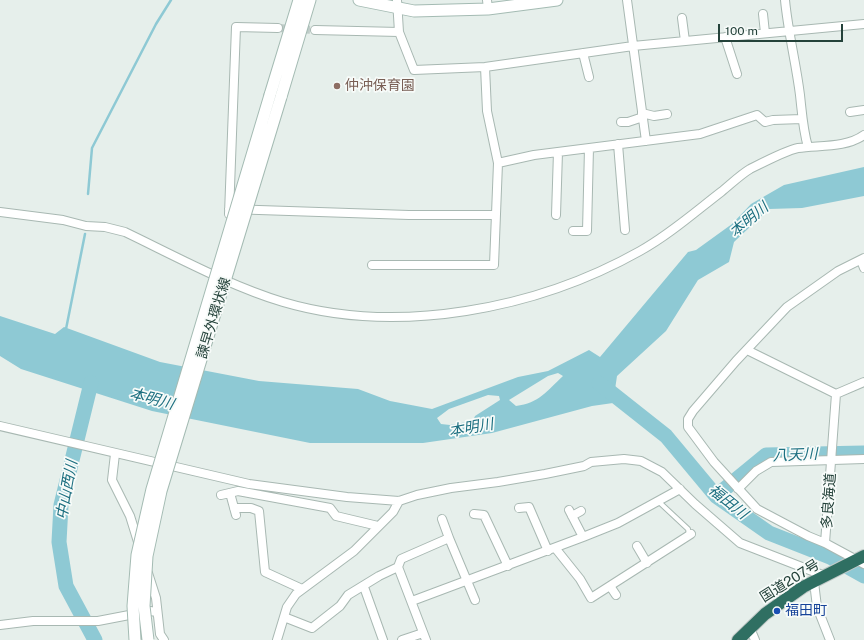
<!DOCTYPE html>
<meta charset="utf-8">
<style>
body{margin:0}
#map{position:relative;width:864px;height:640px;overflow:hidden;background:#e6efeb;font-family:"Public Sans",sans-serif}
canvas{display:block}
.scale{position:absolute;left:718px;top:24px;width:125px;height:18px;box-sizing:border-box;border:2px solid #24423a;border-top:0;padding-left:5px;font-size:12px;line-height:14px;white-space:nowrap;color:#24423a;-webkit-text-stroke:3px #f7fbf9;paint-order:stroke}
</style>
<div id="map">
<canvas width="864" height="640"></canvas>
<div class="scale">100 m</div>
</div>
<script>
const ctx = document.querySelector('canvas').getContext('2d');
ctx.lineJoin = 'round';
function fillPath(path, color) { ctx.fillStyle = color; ctx.fill(path, 'evenodd'); }
function strokePath(path, color, width, dash) { ctx.strokeStyle = color; ctx.lineWidth = width; ctx.lineCap = dash ? 'butt' : 'round'; ctx.setLineDash(dash || []); ctx.stroke(path); }
function label(font, color, halo, rows, align = 'center') {
  ctx.font = font + ' "Public Sans","Noto Sans JP",sans-serif'; ctx.lineWidth = 3.5; ctx.setLineDash([]); ctx.textBaseline = 'middle'; ctx.strokeStyle = halo; ctx.fillStyle = color; for (const [text, x, y, turn = 0] of rows) {
    ctx.save(); ctx.translate(x, y); ctx.rotate((+turn || 0) * Math.PI / 180); ctx.textAlign = isNaN(turn) ? turn : align; if (halo) ctx.strokeText(text, 0, 0); ctx.fillText(text, 0, 0); ctx.restore();
  }
}
fillPath(new Path2D(`
 M864,167V196L802,208L769,209L734,242L729,262L698,280L666,331L617,376L613,403L592,406L492,433L423,443H310L152,411L21,369L0,356V316L55,334L64,327L160,362L259,381L358,389L390,401L432,409L518,377L548,371L589,350L600,357L688,252L696,250L732,224L751,204L784,185ZM558,373L563,376C547,391 539,403 516,406L509,400L548,376ZM488,395L499,396L500,400L475,416L473,421L450,425L441,424L437,418L449,409Z`), '#8ec9d4');
strokePath(new Path2D(`
 M88,194L92,148L156,24L171,0
 M66,329L85,234`), '#8ec9d4', 2.5);
strokePath(new Path2D(`
 M91,383L61,505L59,542L66,586L95,640
 M599,383L666,436L716,496L769,533L830,557L864,576
 M716,496L766,455L864,453`), '#8ec9d4', 15);
strokePath(new Path2D(`
 M278,28L315,30`), '#bfccc8', 8, [8, 4]);
const lane = new Path2D(`
 M658,501L688,529L689,535`);
const street = new Path2D(`
 M397,0L399,32L414,70L485,67L633,46L864,24
 M487,0L488,9
 M627,0L646,141
 M785,0C788,32 796,63 800,95C802,113 803,130 808,147
 M763,14L765,33
 M682,18L685,41
 M315,30L399,32
 M725,37L737,74
 M583,53L589,77
 M850,112L864,110
 M642,113L654,116L667,114
 M621,122H628L643,117
 M618,144L625,230
 M498,163L534,155L700,134L757,115L765,122L773,120L802,119
 M229,209L409,215H495
 M0,212L63,220L86,226L105,227L125,232C175,256 230,286 283,302C398,336 537,309 640,251C669,235 695,212 721,192C731,184 740,175 750,169C760,164 787,150 798,148C819,145 846,148 864,135
 M229,214L236,27L278,28
 M556,215L558,152
 M573,231H587L589,148
 M864,258L838,271L787,307L736,361L693,411L688,419V427L714,462L757,509L808,536L825,543L864,564
 M861,260L864,268
 M372,265H494L498,163L487,111L485,67
 M747,350L836,394
 M0,426L249,484L347,497L399,501L417,495L451,488L498,482L545,474L584,466L591,462L624,459L641,461L662,472L695,504L740,543L825,576
 M115,454L112,480L130,516L139,545
 M738,489L756,471L771,462L864,459
 M230,493L236,515
 M221,495L238,491L330,508L336,516L378,526
 M234,508H251L259,511L265,572L302,589
 M519,508L529,507L548,551
 M569,510L583,537
 M474,514L484,515L508,566
 M572,516L581,511
 M442,519L449,538
 M825,543L836,394L864,382
 M637,546L647,563
 M556,549L580,579L591,598L691,534
 M398,567L401,559L449,538L475,600
 M148,573L156,598L160,634L164,640
 M814,582L817,607L830,640
 M610,586L616,595
 M364,587L383,640
 M412,601L583,537L618,523L680,489
 M284,617L312,628L340,606L348,595L379,576L398,567L426,640
 M0,625L33,621H98L150,611L157,612
 M750,628L755,640
 M277,640L287,607L296,594L354,551L393,512L399,501
 M402,640L423,633`);
const secondary = new Path2D(`
 M359,0L414,11L488,9L557,0
 M270,95L299,0
 M281,97L310,0`);
const highway = new Path2D(`
 M738,640L765,614L803,587L864,556`);
strokePath(lane, '#a8b8b2', 6);
strokePath(street, '#a8b8b2', 10);
strokePath(secondary, '#a4bbb3', 13);
strokePath(highway, '#c2cac8', 14);
strokePath(lane, '#fff', 4);
strokePath(street, '#fff', 8);
strokePath(secondary, '#fff', 11);
strokePath(highway, '#2f6f62', 12);
const secondaryBridge = new Path2D(`
 M135,640L133,606L137,555L152,489L270,95
 M148,640L144,606L147,556L161,491L281,97`);
strokePath(secondaryBridge, '#a4bbb3', 13, []);
strokePath(secondaryBridge, '#fff', 11);
for (const [x, y, r, color] of [
 [337,86,4,"#8d6e63"],
 [777,611,4,"#1a4fb4"]
]) { const dot = new Path2D(); dot.arc(x, y, r, 0, 2 * Math.PI); ctx.fillStyle = color; ctx.fill(dot); strokePath(dot, '#f7fbf9', 1.5); }
label('14px', '#785e54', '#f7fbf9', [
 ["仲沖保育園",345,86]
], 'left');
label('14px', '#24423a', '#f7fbf9', [
 ["諫早外環状線",214,318,-73],
 ["多良海道",829,501,-86],
 ["国道207号",790,581,-32]
]);
label('14px', '#164399', '#f7fbf9', [
 ["福田町",785,611]
], 'left');
label('italic 15px', '#1c6f80', '#f7fbf9', [
 ["本明川",749,220,-40],
 ["本明川",152,399,15],
 ["本明川",471,428,-10],
 ["八天川",795,455,-2],
 ["中山西川",67,490,-80],
 ["福田川",728,502,39]
]);
</script>
